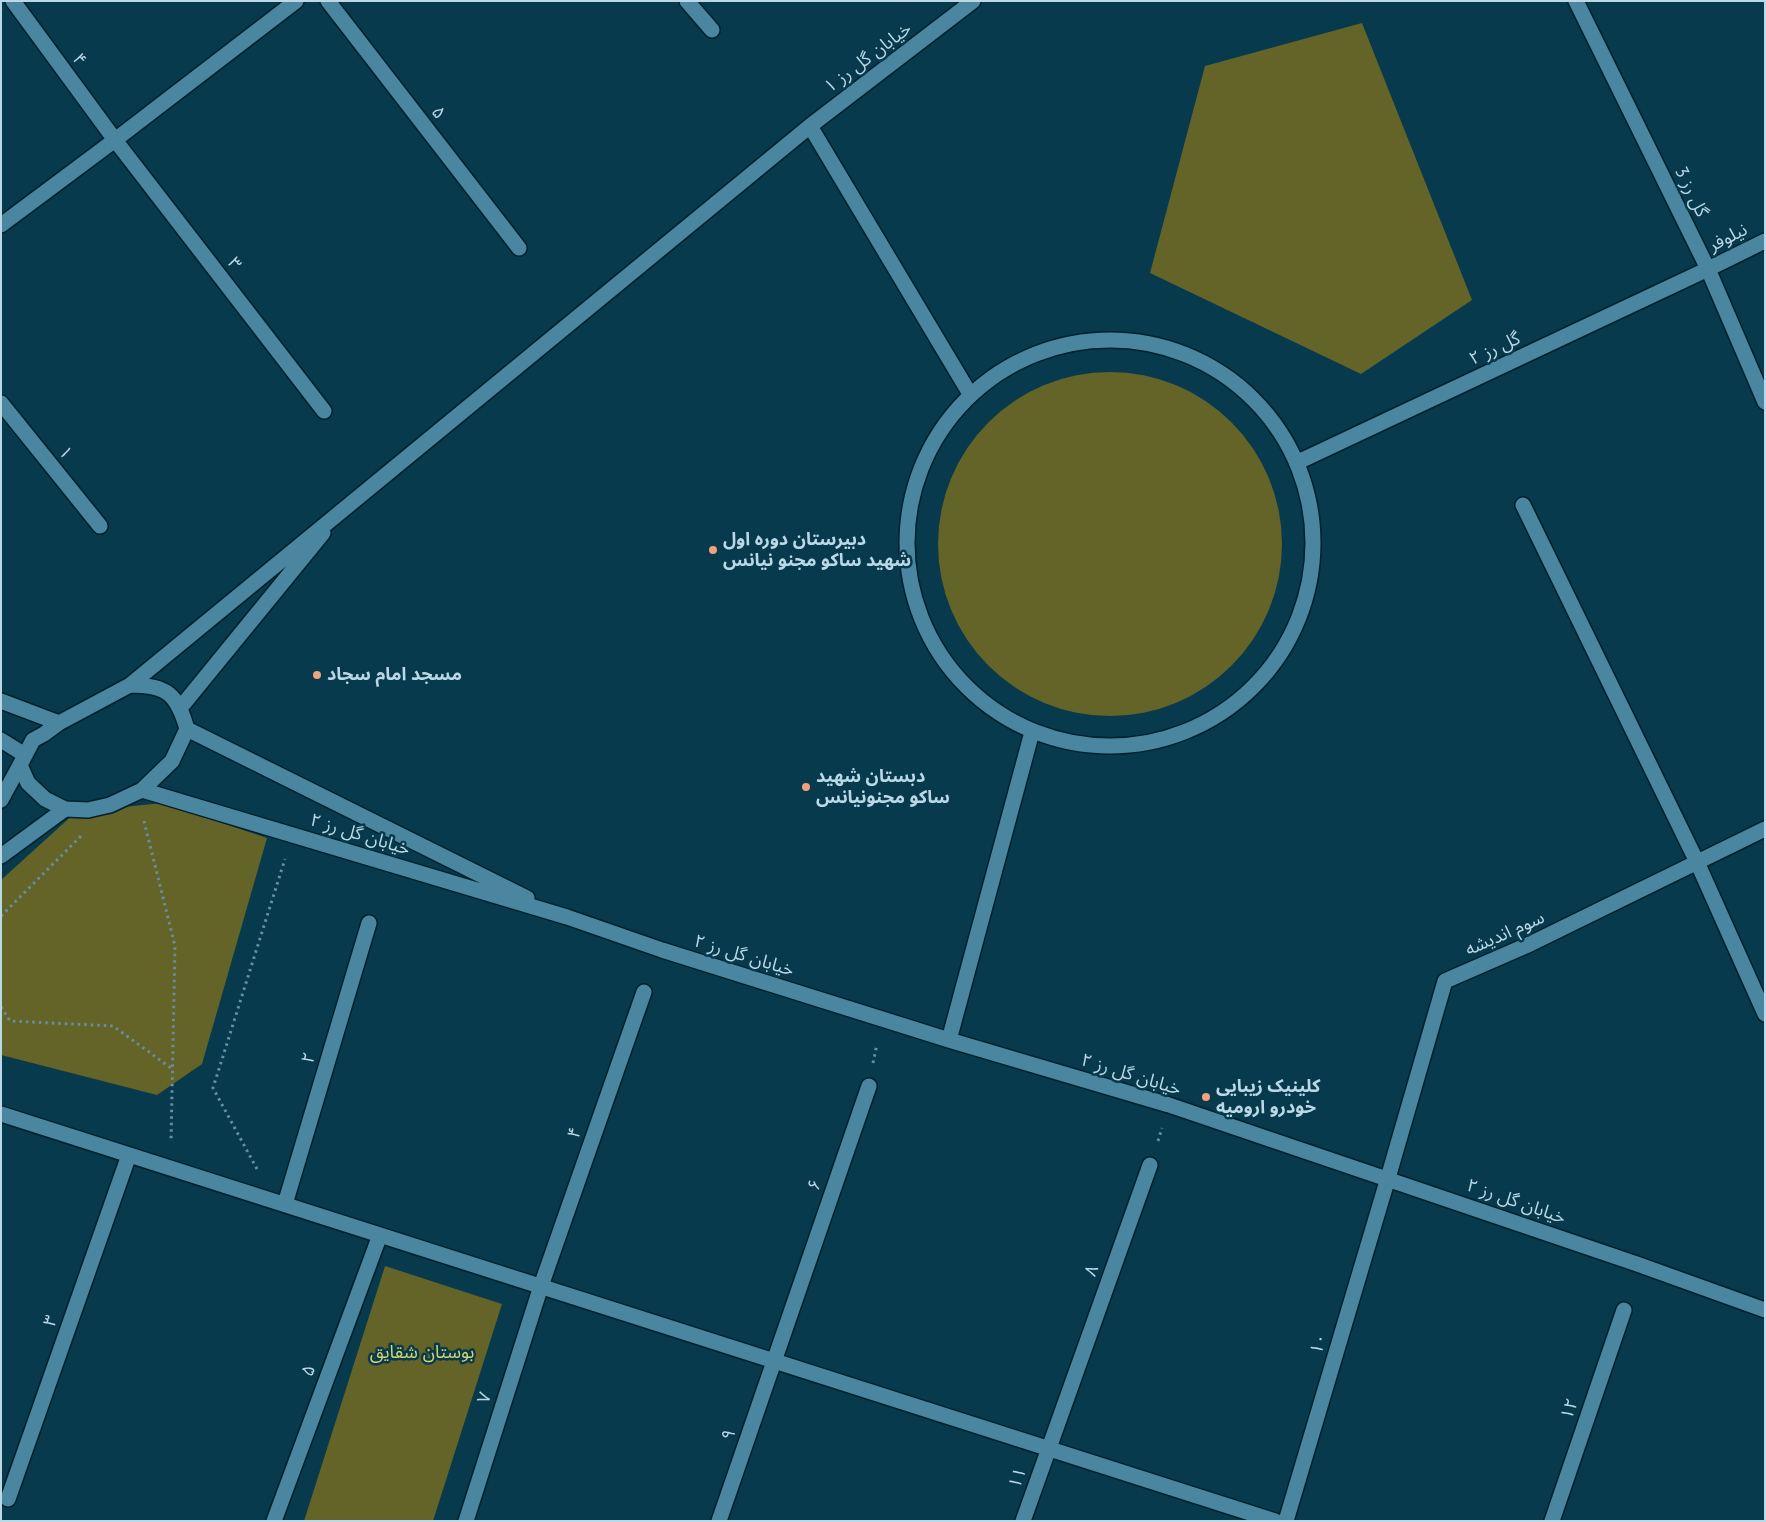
<!DOCTYPE html>
<meta charset="utf-8">
<style>
body{margin:0}
#map{position:relative;width:1766px;height:1522px;overflow:hidden;background:#073a4c;font-family:"PT Sans",sans-serif}
canvas{display:block}
.frame{position:absolute;inset:0;border:2px solid #bad8e6;pointer-events:none}
</style>
<div id="map">
<canvas width="1766" height="1522"></canvas>
<div class="frame"></div>
</div>
<script>
const ctx = document.querySelector('canvas').getContext('2d');
ctx.lineJoin = 'round';
function fillPath(path, color) { ctx.fillStyle = color; ctx.fill(path, 'evenodd'); }
function strokePath(path, color, width, dash) { ctx.strokeStyle = color; ctx.lineWidth = width; ctx.lineCap = dash ? 'butt' : 'round'; ctx.setLineDash(dash || []); ctx.stroke(path); }
function label(font, color, halo, rows, align = 'center') {
  ctx.font = font + ' "PT Sans","Noto Sans Arabic",sans-serif'; ctx.lineWidth = 5; ctx.setLineDash([]); ctx.textBaseline = 'middle'; ctx.strokeStyle = halo; ctx.fillStyle = color; for (const [text, x, y, turn = 0] of rows) {
    ctx.save(); ctx.translate(x, y); ctx.rotate((+turn || 0) * Math.PI / 180); ctx.textAlign = isNaN(turn) ? turn : align; if (halo) ctx.strokeText(text, 0, 0); ctx.fillText(text, 0, 0); ctx.restore();
  }
}
fillPath(new Path2D(`
 M1362,23L1472,300L1361,374L1150,273L1205,66Z
 M938 544a172 172 0 1 1 344 0a172 172 0 1 1-344 0Z
 M162,803L267,838L202,1064L157,1095L1,1055V880L76,812Z
 M385,1266L502,1304L433,1521H304Z`), '#646328');
const minor = new Path2D(`
 M13,1L115,140L324,411
 M328,1L519,248
 M687,1L712,30
 M1,225L115,140L296,1
 M1,403L100,526
 M1523,505L1697,862L1765,1014
 M1,1114L1275,1521
 M285,1204L369,923
 M8,1499L129,1155
 M274,1521L380,1235
 M466,1521L541,1286L644,992
 M719,1521L869,1086
 M1023,1521L1150,1165
 M1286,1521L1388,1178L1445,981L1530,944L1765,829
 M1552,1521L1624,1310`);
const tertiary = new Path2D(`
 M1576,1L1708,269L1765,402
 M810,126L970,394
 M907 543a203 203 0 1 1 406 0a203 203 0 1 1-406 0Z
 M1298,462L1708,269L1765,241
 M130,685L810,126L973,1
 M130,685C167,685 177,694 187,729L172,761L142,790L110,805L88,810L65,809L45,799L28,783L20,765L33,740L44,734L59,723Z
 M1,701L59,723
 M181,707L323,533
 M187,729L527,898
 M1,740L25,755
 M142,790L567,917L662,950L949,1040L1169,1105L1637,1264L1765,1310
 M1,800L20,765
 M1,856L65,809
 M949,1040L1032,732`);
strokePath(minor, '#00202c', 18);
strokePath(tertiary, '#00202c', 18);
strokePath(new Path2D(`
 M144,821L175,946L171,1142
 M1,916L82,835
 M1,1007L10,1021L113,1026L171,1068
 M873,1063L877,1044
 M1158,1141L1162,1128
 M257,1169L213,1088L285,859`), '#678e9e', 3, [2.5, 4]);
strokePath(minor, '#4a86a0', 15);
strokePath(tertiary, '#4a86a0', 15);
for (const [x, y, r, color] of [
 [713,550,5,"#f0a27a"],
 [317,675,5,"#f0a27a"],
 [806,787,5,"#f0a27a"],
 [1206,1097,5,"#f0a27a"]
]) { const dot = new Path2D(); dot.arc(x, y, r, 0, 2 * Math.PI); ctx.fillStyle = color; ctx.fill(dot); strokePath(dot, '#073a4c', 2); }
label('18px', '#bad8e6', '#073a4c', [
 ["خیابان گل رز ۱",868,58,-37],
 ["۴",79,60,54],
 ["۵",438,113,52],
 ["گل رز 3",1691,192,64],
 ["نیلوفر",1728,238,-27],
 ["۳",234,264,52],
 ["۲ گل رز",1495,349,-25],
 ["۱",65,453,51],
 ["خیابان گل رز ۲",360,835,17],
 ["سوم اندیشه",1505,934,-24],
 ["خیابان گل رز ۲",744,956,17],
 ["۲",309,1058,-73],
 ["خیابان گل رز ۲",1131,1075,17],
 ["۴",575,1133,-71],
 ["۶",815,1185,-71],
 ["خیابان گل رز ۲",1516,1202,19],
 ["۸",1092,1271,-70],
 ["۳",51,1321,-71],
 ["۱۰",1319,1344,-73],
 ["۵",309,1371,-70],
 ["۷",485,1398,-72],
 ["۱۲",1570,1409,-71],
 ["۹",729,1435,-71],
 ["۱۱",1018,1478,-70]
]);
label('bold 18px', '#bad8e6', '#073a4c', [
 ["دبیرستان دوره اول",723,540],
 ["شهید ساکو مجنو نیانس",723,561],
 ["مسجد امام سجاد",327,675],
 ["دبستان شهید",816,777],
 ["ساکو مجنونیانس",816,798],
 ["کلینیک زیبایی",1216,1087],
 ["خودرو ارومیه",1216,1108]
], 'left');
label('18px', '#d6d370', '#073a4c', [
 ["بوستان شقایق",422,1353]
]);
</script>
